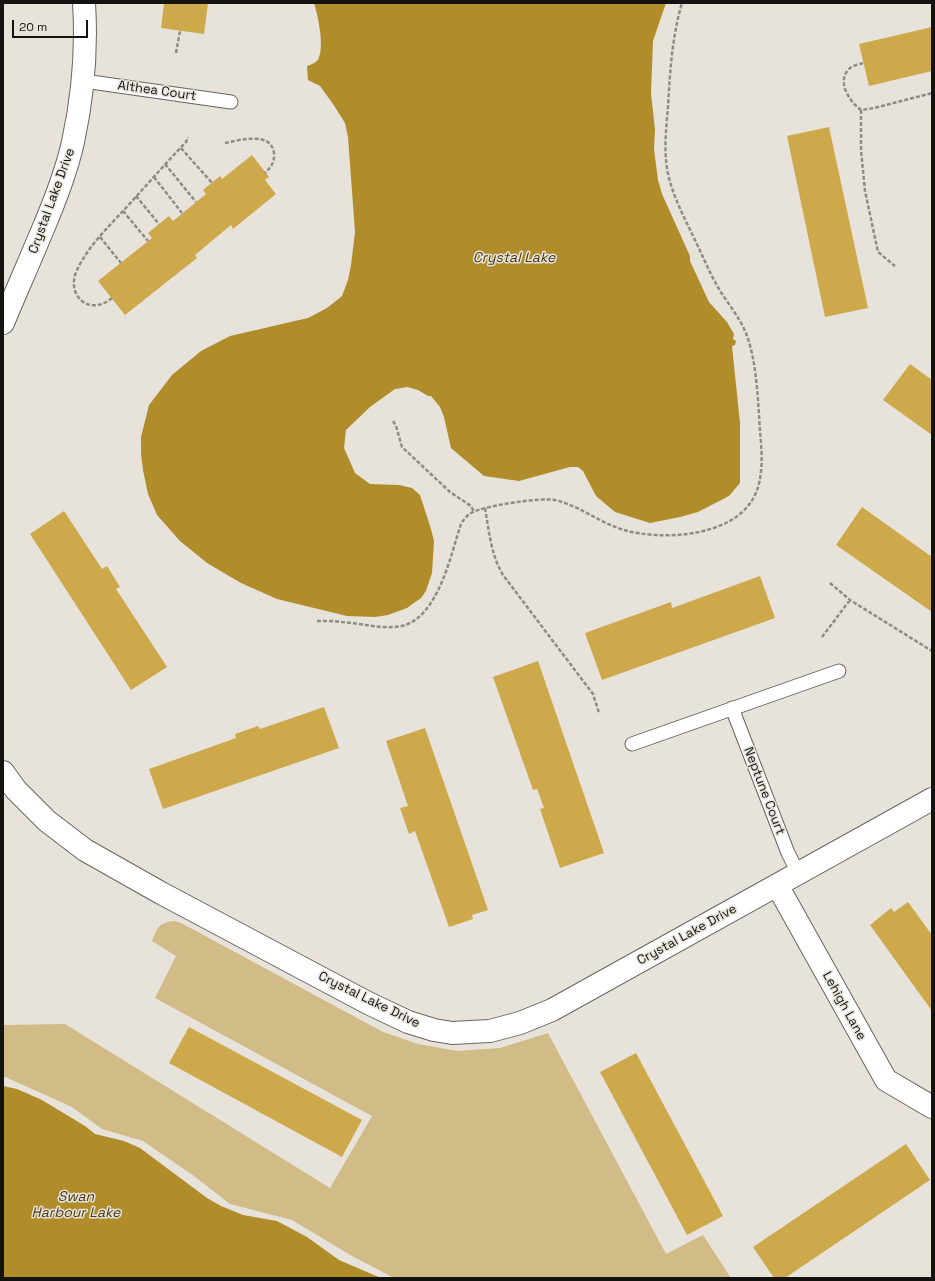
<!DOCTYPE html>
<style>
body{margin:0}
#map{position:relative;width:935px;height:1281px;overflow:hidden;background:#e7e3db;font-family:"Space Grotesk",sans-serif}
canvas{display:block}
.frame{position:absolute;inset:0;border:4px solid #141310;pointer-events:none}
.scale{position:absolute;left:12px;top:20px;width:76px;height:18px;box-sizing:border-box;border:2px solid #141310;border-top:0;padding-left:5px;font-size:12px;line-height:14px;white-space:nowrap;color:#141310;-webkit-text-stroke:3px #e7e3db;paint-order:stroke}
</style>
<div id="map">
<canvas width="935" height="1281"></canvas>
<div class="frame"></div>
<div class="scale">20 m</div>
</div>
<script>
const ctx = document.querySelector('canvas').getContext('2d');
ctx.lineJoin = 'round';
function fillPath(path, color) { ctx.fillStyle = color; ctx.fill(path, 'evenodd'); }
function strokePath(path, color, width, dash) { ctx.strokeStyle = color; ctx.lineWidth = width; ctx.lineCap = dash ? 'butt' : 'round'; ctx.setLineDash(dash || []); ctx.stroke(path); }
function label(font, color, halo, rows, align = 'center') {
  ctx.font = font + ' "Space Grotesk",sans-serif'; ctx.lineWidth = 3; ctx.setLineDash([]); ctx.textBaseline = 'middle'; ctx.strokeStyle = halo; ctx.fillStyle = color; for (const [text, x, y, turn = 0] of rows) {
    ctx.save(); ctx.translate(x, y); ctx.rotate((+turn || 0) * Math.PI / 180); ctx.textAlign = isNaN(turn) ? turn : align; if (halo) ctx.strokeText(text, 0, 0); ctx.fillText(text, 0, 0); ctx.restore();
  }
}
fillPath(new Path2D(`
 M175,921L183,924L383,1032L418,1044L457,1051L500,1048L548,1033L666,1254L703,1235L731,1278H394L352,1256L292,1220L230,1204L194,1176L143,1141L102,1129L72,1107L3,1076V1025L65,1024L330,1188L372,1116L155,998L176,956L152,941C157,928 159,922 175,921Z`), '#d1bb87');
fillPath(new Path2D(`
 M314,3H666L653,41L651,93L655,130L654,149L658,180L662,194L690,256V261L709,302L727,322L734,334L733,339L736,341L735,345L732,346L740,423V483L729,496L698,512L680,517L650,523L615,512L596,496L583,471L578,467H570L519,481L484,476L451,448L444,417L440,407L431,396H428L418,390L407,387L402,388L395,389L370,407L346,430L344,448L355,473L370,484L399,485L412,488L420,495L431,529L434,541L432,573L426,591L421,598L407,608L388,615L375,617L347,616L277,599L241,583L207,563L180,541L157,515L148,494L143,470L141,454V437L149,405L172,375L201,351L230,336L308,318L327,308L342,296L348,280L351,265L355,232L348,137L345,123L333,104L320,86L308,80L307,66C311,65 315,63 318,60C325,47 318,16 314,3Z
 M3,1086L17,1089L42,1100L85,1126L95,1134L124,1141L140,1148L207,1198L221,1206L243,1215L277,1221L307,1237L339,1260L381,1278H3Z`), '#b08c2a');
fillPath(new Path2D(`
 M164,3H208L204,34L161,28Z
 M932,27V71L869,86L859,44Z
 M829,127L868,308L825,317L787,136Z
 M252,155L269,177L265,180L276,194L233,229L231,225L195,255L197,258L125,315L98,281L152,238L148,233L159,224L169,216L173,221L206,194L203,190L220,176L222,179Z
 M910,364L932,380V435L883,400Z
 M862,507L932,557V612L836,545Z
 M64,511L102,569L107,566L120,587L116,589L167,667L131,690L30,534Z
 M760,576L775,618L602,680L585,633L671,602L672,608Z
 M538,661L604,853L560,868L540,809L544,808L537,789L533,790L493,677Z
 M324,707L339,748L163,809L149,769L236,738L235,734L258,726L260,729Z
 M425,728L488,910L472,915L473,919L449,927L415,831L409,834L400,808L408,806L386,741Z
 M908,902L932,935V1011L870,925L891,908L894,912Z
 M189,1027L362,1120L342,1157L169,1063Z
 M636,1053L723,1216L687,1235L600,1072Z
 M906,1144L930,1180L785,1278H774L753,1247Z`), '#cea94c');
const lane = new Path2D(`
 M84,81L231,102
 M732,708L788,853L798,873
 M632,744L839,671`);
const street = new Path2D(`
 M3,323C15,294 28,265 40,236C53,206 66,174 73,142C83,96 87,50 84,3
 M3,772L16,790L47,821L85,850L161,893L368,1003L408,1022L434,1030L452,1033L490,1031L520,1023L552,1010L932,799
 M777,885L886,1080L932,1107`);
strokePath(lane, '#68655e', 15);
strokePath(street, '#68655e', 24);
strokePath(new Path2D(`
 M176,53L180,31
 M863,63C859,65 852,65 849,69C836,82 850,102 861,110L874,108L932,93
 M861,110V150L865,191L878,252L895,266
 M225,143C240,140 271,131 274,153C275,162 271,167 265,173
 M181,148L212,183
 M165,164L196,202
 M154,177L182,213
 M136,196L159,224
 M123,211L148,241
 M100,237L121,263
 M112,298C90,317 65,296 77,270C87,248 108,227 124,210C145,187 165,164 186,142L188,137
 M393,421L396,426L402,447L450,492L471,506L474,512
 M485,508C489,531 491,555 503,575L593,694L599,713
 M830,583L850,600L932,651
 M317,621C325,621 334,621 342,622C359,623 376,628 393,627C437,627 450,556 461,524C464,519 467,515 473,512C485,506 541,497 555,500C580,506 600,523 624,530C663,541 733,537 754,497C764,478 762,452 760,431C758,402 757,363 747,336C741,319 728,304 719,289C709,272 702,254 693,236C684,217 674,198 669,178C663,155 666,130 668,107C670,71 672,37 682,3
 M822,637L850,600`), '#8e8c86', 2.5, [4, 2]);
strokePath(lane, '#fff', 13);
strokePath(street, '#fff', 22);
label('13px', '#141310', '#e7e3db', [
 ["Althea Court",157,91,8],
 ["Crystal Lake Drive",52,201,-70],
 ["Neptune Court",764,791,69],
 ["Crystal Lake Drive",687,935,-29],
 ["Crystal Lake Drive",369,1000,26],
 ["Lehigh Lane",844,1006,61]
]);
label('italic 14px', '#483911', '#e7e3db', [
 ["Crystal Lake",514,258],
 ["Swan",76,1197],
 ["Harbour Lake",76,1213]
]);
</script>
